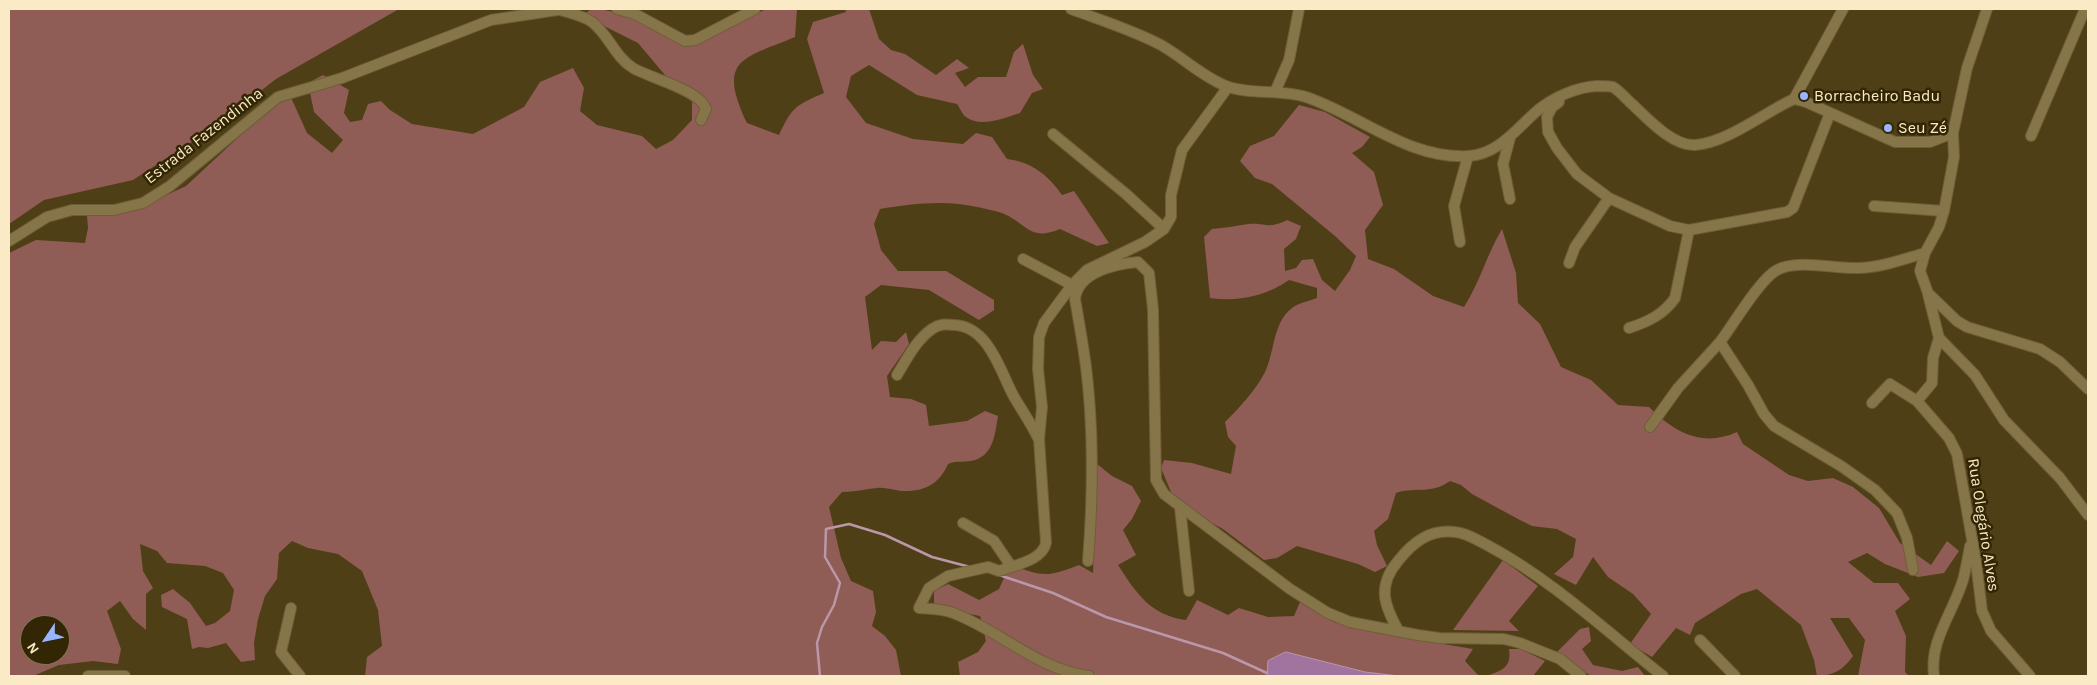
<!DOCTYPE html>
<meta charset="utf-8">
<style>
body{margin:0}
#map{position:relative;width:2097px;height:685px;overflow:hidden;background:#4f3f16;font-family:Karla,sans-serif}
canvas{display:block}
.frame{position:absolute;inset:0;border:10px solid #faeac5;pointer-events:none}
.north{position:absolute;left:20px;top:615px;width:50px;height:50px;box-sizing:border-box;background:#332605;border:1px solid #837452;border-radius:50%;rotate:236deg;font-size:14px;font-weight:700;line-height:20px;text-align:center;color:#faeac5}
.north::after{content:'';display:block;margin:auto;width:18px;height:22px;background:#99b5fd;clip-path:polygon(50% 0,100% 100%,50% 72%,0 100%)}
</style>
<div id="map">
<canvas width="2097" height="685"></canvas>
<div class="frame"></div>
<div class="north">N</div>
</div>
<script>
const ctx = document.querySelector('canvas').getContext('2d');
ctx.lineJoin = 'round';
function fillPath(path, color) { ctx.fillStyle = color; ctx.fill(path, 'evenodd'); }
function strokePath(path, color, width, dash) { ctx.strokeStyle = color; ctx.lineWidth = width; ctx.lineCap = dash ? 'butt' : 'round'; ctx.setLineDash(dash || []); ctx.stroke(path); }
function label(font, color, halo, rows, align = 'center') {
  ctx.font = font + ' Karla,sans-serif'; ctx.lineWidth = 5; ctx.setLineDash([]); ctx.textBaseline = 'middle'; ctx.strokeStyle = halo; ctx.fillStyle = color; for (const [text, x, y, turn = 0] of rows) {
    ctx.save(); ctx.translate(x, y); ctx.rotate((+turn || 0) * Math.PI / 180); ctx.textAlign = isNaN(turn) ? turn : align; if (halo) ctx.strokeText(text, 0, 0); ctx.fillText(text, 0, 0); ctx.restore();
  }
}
fillPath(new Path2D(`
 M9,9H399L276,79L213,128L133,180L44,200L9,224Z
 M591,9C626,9 661,31 692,46L766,9H797L795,37C742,59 717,59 747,123L779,135C792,107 796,105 824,93L807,39L813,22L846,12L845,9H869L879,39L891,50L905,54L936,75L957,59L969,68L955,73L965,87L978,77H1006L1014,52L1023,44L1033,75L1043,89L1032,93L1020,113C1005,118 980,128 966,117C962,114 960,108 957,104L917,95L869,65L851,76L846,97L866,123L913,139L963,144L976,133L992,137L1007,159C1032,162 1048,175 1062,195L1074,191L1109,243L1097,246L1060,229C1029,242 1027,223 1002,213C993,210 982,208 972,206C943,200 909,204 880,209L874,224L881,250L898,271H946L994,300V310L979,320L929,290L881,285L865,297L872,350L881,341L896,342L906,332L909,344L887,376L890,397L911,399L926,405L929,426L967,421L985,411L998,416C995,433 994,454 975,460C966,463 957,460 948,464C939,485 923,492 901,491C893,490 885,487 877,488C865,489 855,492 842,492L829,507L841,558L851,581L873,591L876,612L872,626L885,636L896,650L901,676H365L367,657L382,646L378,610L362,571L338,554L308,548L292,541L279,553L277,579L265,596L258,619L254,643L255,660L241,662L226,643L208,648L199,647L192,649L187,619L162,607L161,595L173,589L190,603L206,626L215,623L230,611L234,590L223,573L205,566L167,563L157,551L140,544L143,571L153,588L146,594V630L133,619L120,601L107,611L121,649L118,664L93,661L59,665L33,676H9V253L36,240L85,243L88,228L87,216L130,212L186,186L288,91L307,133L332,153L343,140L314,112L308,83L323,75L349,90L344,113L350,122L362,120L368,104L381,101L390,110L412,124L473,134L524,107L540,82L573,68L584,88L580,111L597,125L642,136L656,149L673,140L692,120V92L670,81L638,43L606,27L586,13ZM30,625H60V655H30Z
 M1299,105L1325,112L1370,137L1362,147L1352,153L1374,172L1383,205L1365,230L1368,259L1394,269L1433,296L1464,307C1480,282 1487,254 1502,229L1516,273L1518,303L1540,324L1561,367L1591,380L1618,405L1649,407C1674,432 1702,448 1737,432L1743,444L1789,475L1808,481L1833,478L1853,487L1879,508L1900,543L1931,565L1947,541L1959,551L1944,573L1918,577L1885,564L1867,553L1848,562L1874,583H1898L1910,599L1895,611L1906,636L1905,672L1909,676H1858L1865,640L1849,618H1830L1853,656C1843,670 1833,676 1817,676L1814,660L1801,625L1757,589L1741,594L1695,623L1690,635L1676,628L1652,657L1630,644L1651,614L1633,594L1608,577L1593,557L1576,585L1554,574L1573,557L1576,539L1557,529L1532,526L1518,519L1472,494L1461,485L1450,481C1431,495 1417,486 1396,493L1388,519L1374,531L1377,545L1387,566L1375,572L1358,564L1297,546L1277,558L1264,560L1223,529L1189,511L1171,492L1161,468L1164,460L1192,463L1231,474L1236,446L1228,437L1225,422C1239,408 1254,392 1264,374C1275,354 1272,323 1292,308C1298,303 1309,301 1317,298V288L1289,280C1266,296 1238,302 1210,298L1204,237L1212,229C1224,228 1235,226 1248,224C1266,222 1267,230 1287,220L1301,226L1296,239L1284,249L1285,271L1296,268L1302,260L1313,259L1322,280L1335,291L1350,270L1356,256L1335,236L1272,184L1255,178L1240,161L1250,146L1274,136Z
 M1097,464L1112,476L1132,486L1141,501L1132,519L1123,530L1136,555L1118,565C1137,594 1150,615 1186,620L1197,600L1228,615L1239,608L1268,617L1294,616L1300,602L1334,622L1385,634L1473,649L1465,661L1479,676H960L958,662L978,652L986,641L980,616L934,607V591L948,584L979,600L999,589L1010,565C1043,576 1046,578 1079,565L1093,573Z
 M1503,560L1538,586L1509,621L1519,631L1453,630Z
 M1589,627L1591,641L1582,649L1593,665L1622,671L1638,667L1645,676H1591L1556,653L1580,629Z
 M1509,649H1521L1545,661L1533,676H1486C1501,671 1512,668 1509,649Z`), '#905c56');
const water = new Path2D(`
 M1286,652L1365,672L1399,676H1267L1268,661Z`);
fillPath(water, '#a0749f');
strokePath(water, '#bb97aa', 1);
strokePath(new Path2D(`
 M999,575L1053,593L1106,617L1223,653L1267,673
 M820,676L817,643L822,627L834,605L840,583L825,557L826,529L849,524L885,535L932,557L970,567`), '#bb97aa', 2.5);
const minor = new Path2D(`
 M617,9L635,14L685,41L695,40L755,9
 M1071,9C1100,20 1133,30 1161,45C1184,58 1201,76 1226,86C1248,95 1283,89 1306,97C1360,115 1409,160 1469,156C1499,154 1517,128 1538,110C1554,97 1577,87 1597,86C1602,86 1610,86 1613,87C1620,91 1626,99 1632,104C1647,118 1672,146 1695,145C1727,143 1765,112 1794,99L1806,102L1895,142H1930L1953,133
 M1987,9L1967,68L1953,133L1954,157L1944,211L1939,227L1925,253L1920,271L1928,293L1957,321L1967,327L2040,349L2060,362L2088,389
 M560,10C570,13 584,16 592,22C609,35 615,57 633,68C650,78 700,90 706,109L701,120
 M1275,92L1289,60L1299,9
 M1794,99L1843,9
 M1559,102L1552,107L1547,117L1548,132L1557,148L1577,174L1609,198L1670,226L1689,230L1787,212L1793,208L1830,113
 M1053,134L1126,194L1164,229
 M2031,136L2085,9
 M1510,138L1503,164L1510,199
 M1874,206L1944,211
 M9,241L47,217L72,210H114L143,203L170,186L278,97L342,78L491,20L564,9
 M1460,242L1454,206L1468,156
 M1023,259L1072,285
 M1569,263L1575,247L1609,198
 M1928,294L1939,338L1933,358L1932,383L1917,401L1949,438L1957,454L1976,562L1982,611L1991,631L2030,676
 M1629,328C1648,322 1664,314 1675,298L1689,230
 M1939,338L1975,375L2004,420L2060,478L2088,515
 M897,375C907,359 916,340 932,329C939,324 945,324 954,325C988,326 1000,370 1013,395C1021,409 1031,423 1038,438
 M1872,403L1890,384L1917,401
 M1650,427L1678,388L1720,342
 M1180,507L1189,591
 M963,523L994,541L1011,566
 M1088,561C1093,497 1094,431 1086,367C1083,344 1079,322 1075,299C1078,272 1115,264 1138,262L1149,273L1153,309L1156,480L1164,494L1290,589L1328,613L1350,622L1418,635L1439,638L1504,639L1520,643L1560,659L1581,676
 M1913,570L1907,538L1897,513L1875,490L1841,466L1774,426L1764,414L1748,385L1720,342C1733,325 1760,279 1777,270C1797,259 1835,269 1858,268C1880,268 1904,259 1925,253
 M291,608L281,652L300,676
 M1398,630C1384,605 1377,586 1398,561C1413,542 1430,529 1455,532C1467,533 1477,540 1487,545C1551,579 1606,631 1663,676
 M1700,640L1735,676
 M88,676H125
 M1089,676C1038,670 1001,631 953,613C944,609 930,609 919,608L929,588L948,576L988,567L999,571C1014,565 1042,561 1046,543L1039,439L1042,407L1038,369L1039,337L1044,323L1072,285L1087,270L1145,242L1164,229L1171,217V195L1182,150L1228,87
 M1934,676C1929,641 1953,613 1963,580C1966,569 1968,557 1970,546`);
strokePath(minor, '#6e5e36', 12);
strokePath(minor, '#87754a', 10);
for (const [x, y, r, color] of [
 [1804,96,5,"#99b5fd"],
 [1888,128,5,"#99b5fd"]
]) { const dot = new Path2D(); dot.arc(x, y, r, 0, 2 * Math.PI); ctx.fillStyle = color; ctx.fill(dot); strokePath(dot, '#332605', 2); }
label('16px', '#faeac5', '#332605', [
 ["Borracheiro Badu",1814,96],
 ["Seu Zé",1898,128]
], 'left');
label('16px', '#faeac5', '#332605', [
 ["Estrada Fazendinha",204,136,-38],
 ["Rua Olegário Alves",1983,525,81]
]);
</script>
